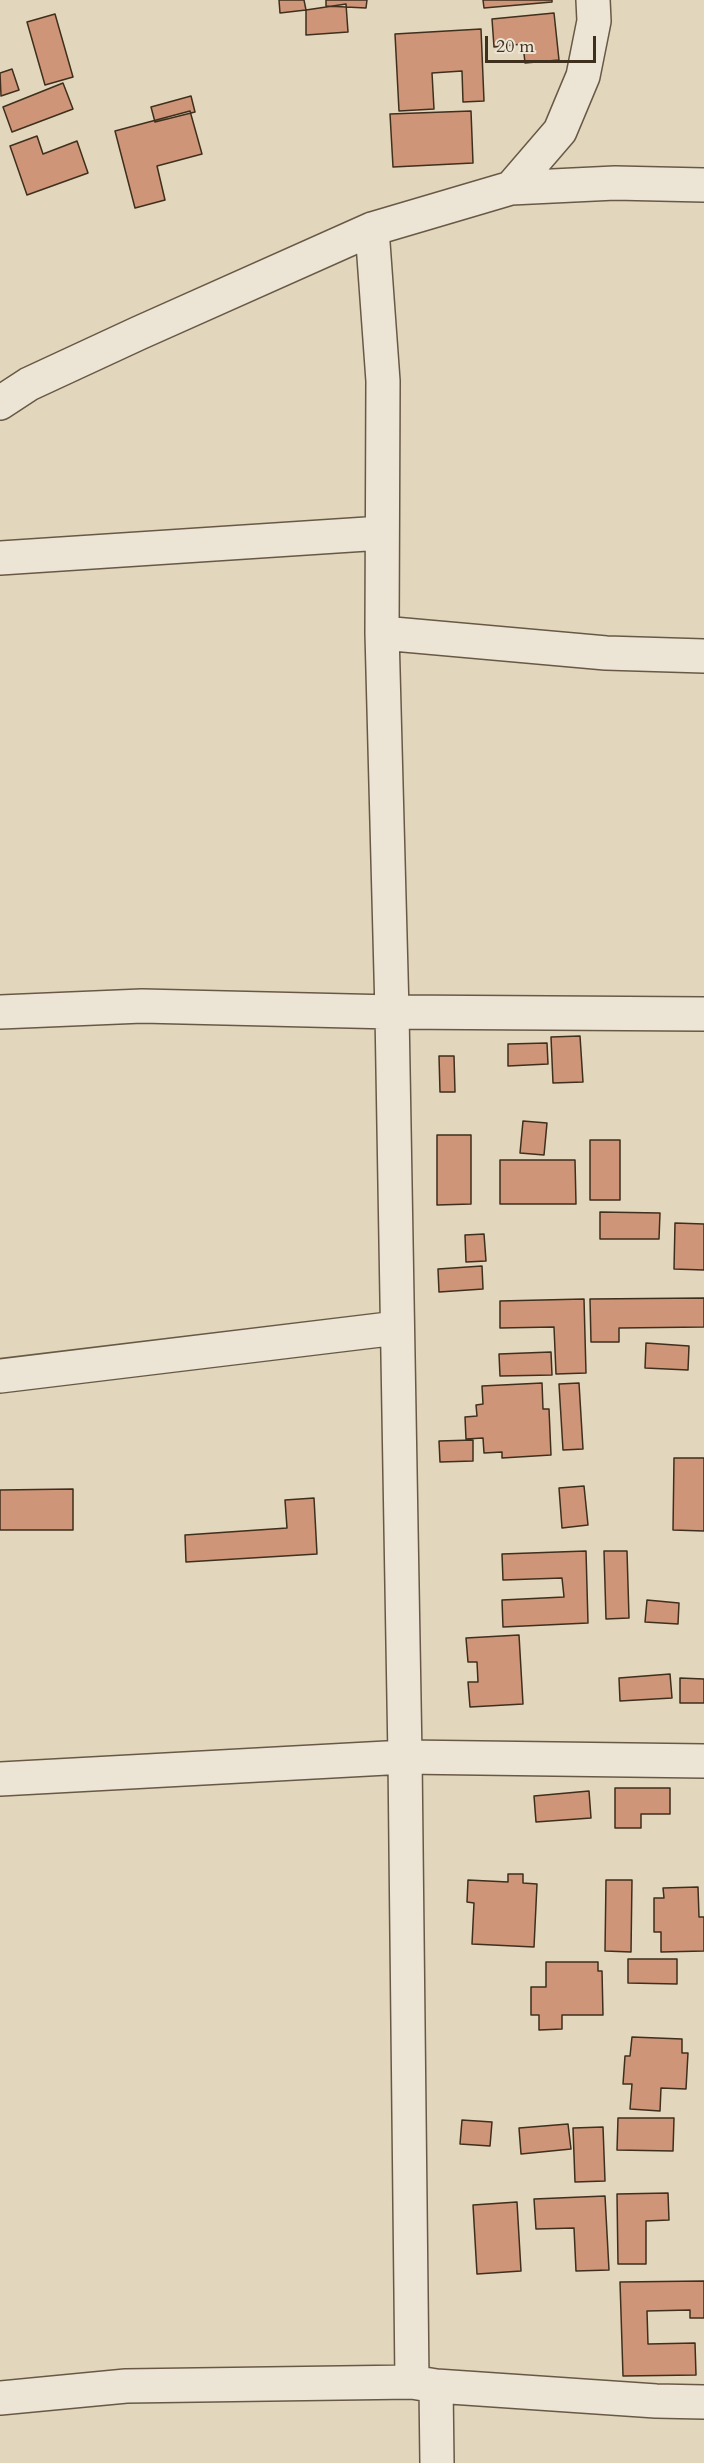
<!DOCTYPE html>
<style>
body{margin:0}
#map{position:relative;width:704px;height:2463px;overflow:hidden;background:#e2d6bd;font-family:Cardo,serif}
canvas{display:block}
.scale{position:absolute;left:485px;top:36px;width:111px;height:27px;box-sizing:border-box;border:3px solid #3f2f1d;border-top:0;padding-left:8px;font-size:18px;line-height:21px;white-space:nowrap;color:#3f2f1d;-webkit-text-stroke:4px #ece4d4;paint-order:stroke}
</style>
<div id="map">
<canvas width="704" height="2463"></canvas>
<div class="scale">20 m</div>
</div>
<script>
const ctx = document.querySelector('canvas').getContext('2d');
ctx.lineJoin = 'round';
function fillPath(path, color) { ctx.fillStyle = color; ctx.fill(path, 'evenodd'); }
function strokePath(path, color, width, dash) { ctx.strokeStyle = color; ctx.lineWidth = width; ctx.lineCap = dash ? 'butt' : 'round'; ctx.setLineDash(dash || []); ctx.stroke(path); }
const building = new Path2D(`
 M279,0H304L306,10L280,13Z
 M326,0H367L366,8L326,6Z
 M483,0H552V2L484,8Z
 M346,4L348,32L306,35V10Z
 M554,13L559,60L525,63L523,44L494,47L492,19Z
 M55,14L73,77L45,85L27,22Z
 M481,29L484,101L463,102L462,71L432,73L434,109L399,111L395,34Z
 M12,69L19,90L1,96L0,73Z
 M63,83L73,109L12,132L3,107Z
 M191,96L195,112L155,122L151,107Z
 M190,111L202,154L157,166L165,200L135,208L115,131Z
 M471,111L473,163L393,167L390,114Z
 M37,136L43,154L77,141L88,173L27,195L10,146Z
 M580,1036L583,1082L553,1083L551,1037Z
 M547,1043L548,1064L508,1066V1044Z
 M439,1056H454L455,1092H440Z
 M523,1121L547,1123L544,1155L520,1153Z
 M437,1135H471V1204L437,1205Z
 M590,1140H620V1200H590Z
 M500,1160H575L576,1204H500Z
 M600,1212L660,1213L659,1239H600Z
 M675,1223L704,1224V1270L674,1269Z
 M484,1234L486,1261L466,1262L465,1235Z
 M482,1266L483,1289L439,1292L438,1269Z
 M704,1298V1327L619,1328V1342H591L590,1299Z
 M584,1299L586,1373L556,1374L554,1327L500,1328V1301Z
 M646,1343L689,1346L688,1370L645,1368Z
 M551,1352L552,1375L500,1376L499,1354Z
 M542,1383L543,1409H549L551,1455L502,1458V1452L484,1453L483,1438L466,1439L465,1417L477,1416L476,1405L483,1404L482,1386Z
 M579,1383L583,1449L563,1450L559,1384Z
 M473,1440V1461L440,1462L439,1441Z
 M674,1458H704V1531L673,1530Z
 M584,1486L588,1525L562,1528L559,1488Z
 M73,1489V1530H0V1490Z
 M314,1498L317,1554L186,1562L185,1535L287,1528L285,1500Z
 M586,1551L588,1623L503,1627L502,1600L564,1597L562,1578L503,1580L502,1554Z
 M604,1551H627L629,1618L606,1619Z
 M647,1600L679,1603L678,1624L645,1622Z
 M519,1635L523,1704L470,1707L468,1682H478L477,1662H468L466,1638Z
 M670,1674L672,1698L620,1701L619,1678Z
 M680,1678L704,1679V1703H680Z
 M615,1788H670V1814H641V1828H615Z
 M589,1791L591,1818L536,1822L534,1796Z
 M508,1874H523V1883L537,1884L534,1947L472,1944L474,1903L467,1902L468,1880L508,1882Z
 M606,1880H632L631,1952L605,1951Z
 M698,1887L699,1917H704V1951L661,1952V1932H654V1898H664L663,1888Z
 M628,1959H677V1984L628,1983Z
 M546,1962H598V1971H602L603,2015H562V2029L539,2030V2015H531V1987H546Z
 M632,2037L682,2039V2053H688L686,2089L661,2088L660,2111L630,2109L632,2084H623L625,2056H630Z
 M618,2118H674L673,2151L617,2150Z
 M462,2120L492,2122L490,2146L460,2144Z
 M568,2124L571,2149L521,2154L519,2128Z
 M603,2127L605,2181L575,2182L573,2128Z
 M668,2193L669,2220L646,2221V2264H618L617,2194Z
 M605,2196L609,2270L576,2271L574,2228L536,2229L534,2199Z
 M517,2202L521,2271L477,2274L473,2205Z
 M704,2281V2318H690V2310L647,2311L648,2344L695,2343L696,2375L623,2376L620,2282Z`);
fillPath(building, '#cf9578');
strokePath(building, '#3f2f1d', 1.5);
const street = new Path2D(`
 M511,188L615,183L704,185
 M372,229L383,381L382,633L392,1012L405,1757L412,2382
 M0,403L29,384L139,333L372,229L511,188L560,131L583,76L594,21L593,0
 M0,558L382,533
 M382,633L606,653L704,656
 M0,1012L142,1006L392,1012L704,1014
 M0,1376L397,1328
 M0,1779L405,1757L704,1761
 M436,2386L437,2463
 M0,2398L126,2386L412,2382L436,2386L656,2401L704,2402`);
strokePath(street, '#685945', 36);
strokePath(street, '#ece4d4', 33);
</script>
